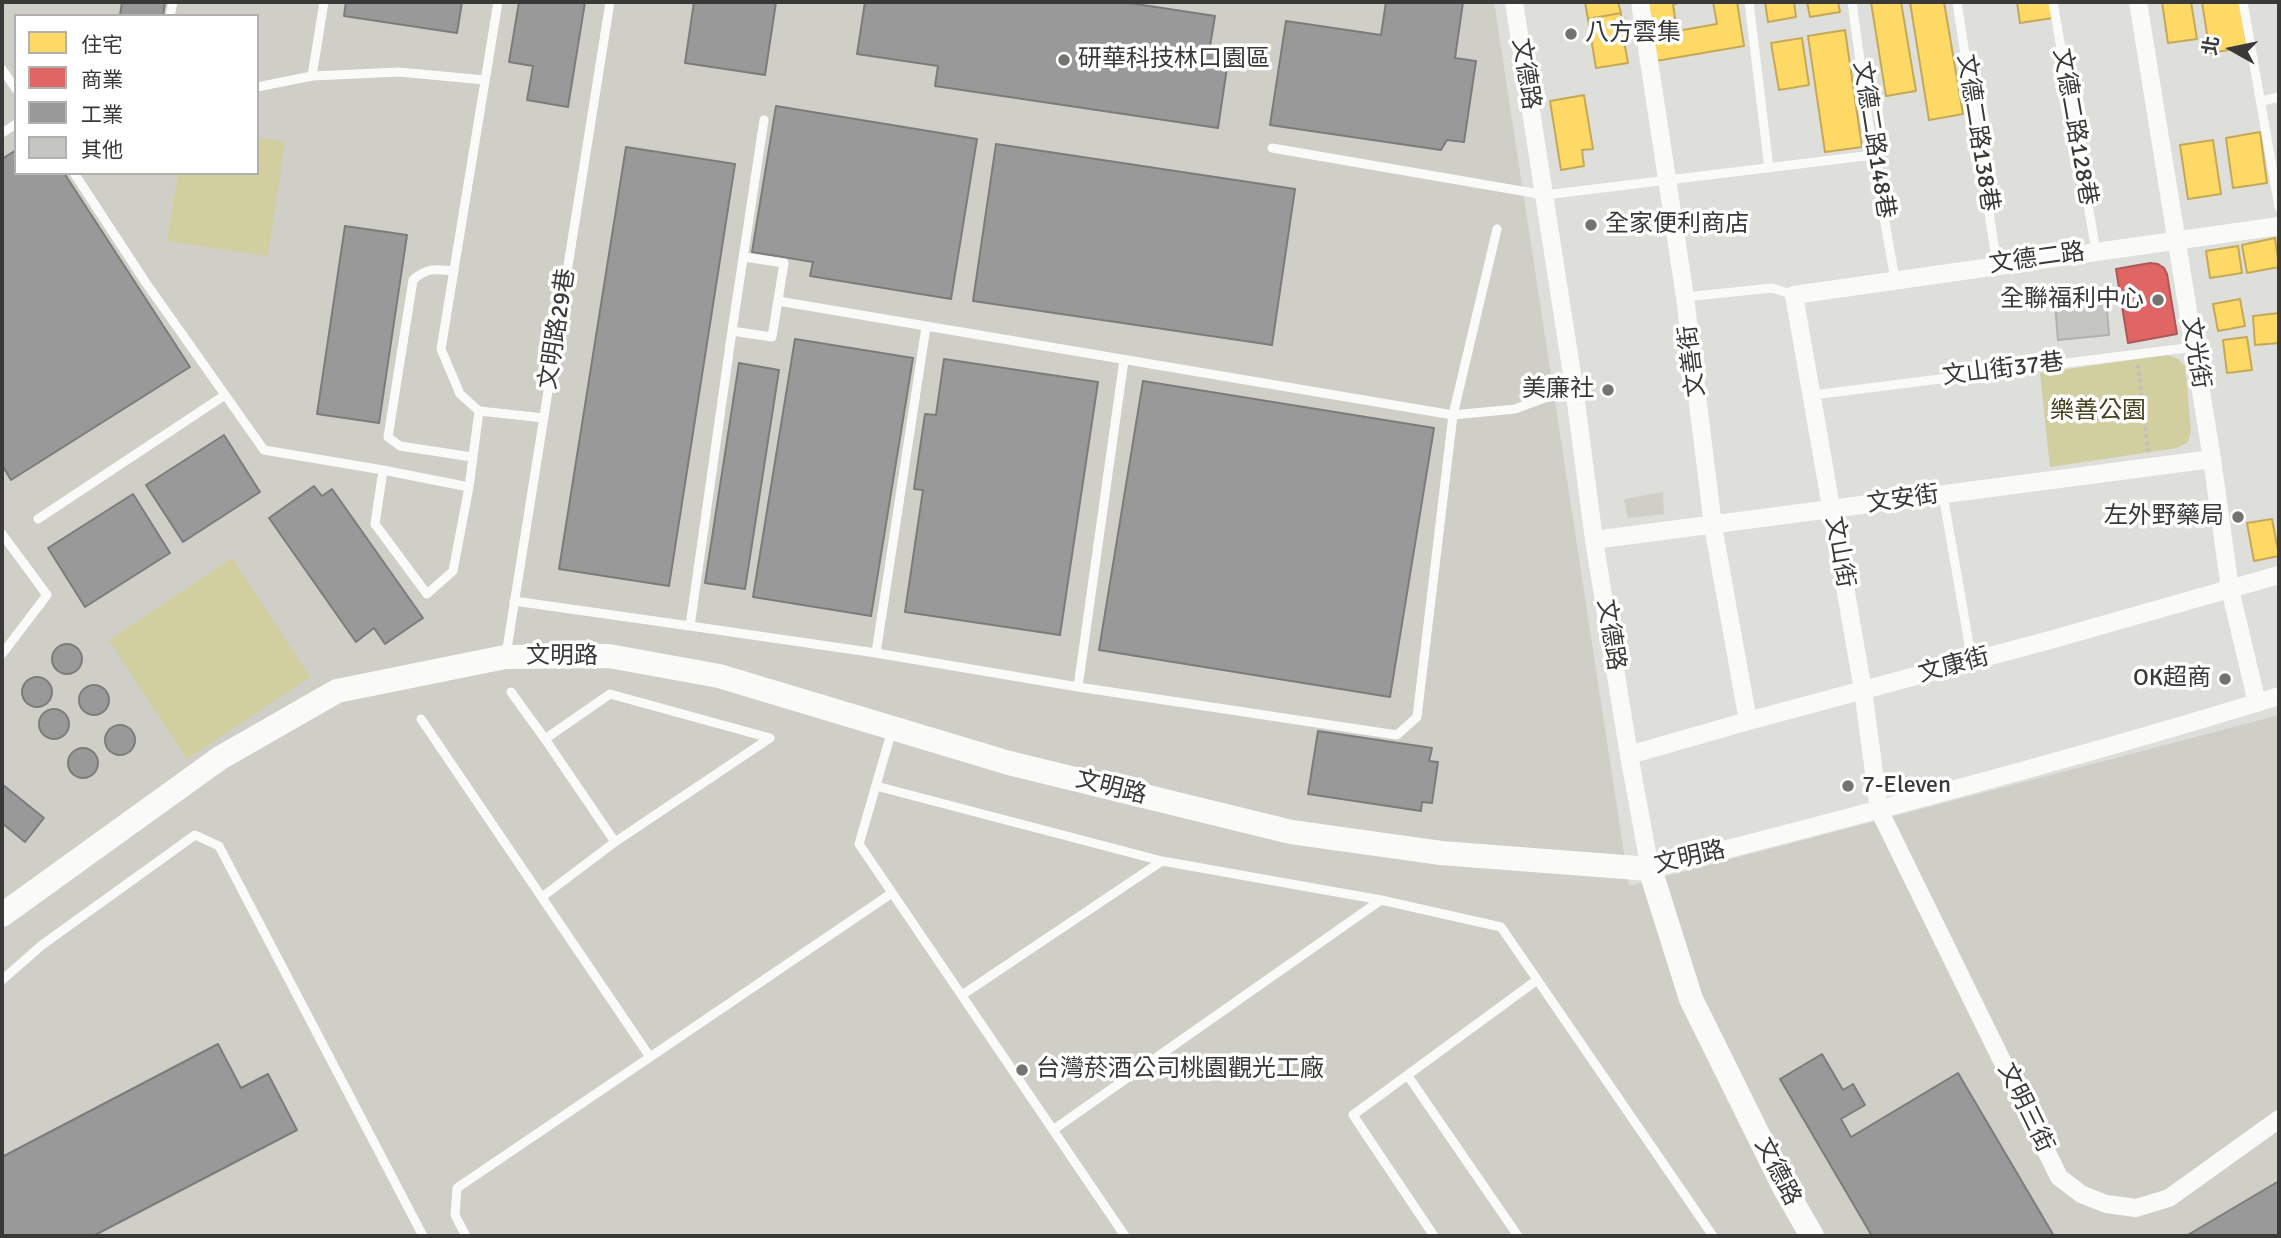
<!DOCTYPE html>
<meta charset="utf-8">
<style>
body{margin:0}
#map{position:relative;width:2281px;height:1238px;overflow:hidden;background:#dededa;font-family:Signika,"Noto Sans TC",sans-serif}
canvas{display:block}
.frame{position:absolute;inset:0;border:4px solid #393937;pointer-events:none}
.legend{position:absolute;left:14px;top:14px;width:245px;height:161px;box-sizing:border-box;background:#fff;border:2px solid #b0b0af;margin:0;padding:9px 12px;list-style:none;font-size:21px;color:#393937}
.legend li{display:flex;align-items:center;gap:14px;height:35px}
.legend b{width:35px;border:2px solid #b0b0af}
.north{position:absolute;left:2197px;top:14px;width:70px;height:70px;-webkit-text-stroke:5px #fff;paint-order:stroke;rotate:279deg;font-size:19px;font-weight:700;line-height:28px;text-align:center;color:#393937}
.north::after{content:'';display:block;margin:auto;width:24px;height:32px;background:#393937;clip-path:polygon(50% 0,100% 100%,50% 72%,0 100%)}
</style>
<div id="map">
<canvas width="2281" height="1238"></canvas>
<div class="frame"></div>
<ul class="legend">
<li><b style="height:19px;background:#ffd966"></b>住宅</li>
<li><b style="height:19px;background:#e06666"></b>商業</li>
<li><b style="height:19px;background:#999"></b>工業</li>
<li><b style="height:19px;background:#c5c5c3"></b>其他</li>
</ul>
<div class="north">北</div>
</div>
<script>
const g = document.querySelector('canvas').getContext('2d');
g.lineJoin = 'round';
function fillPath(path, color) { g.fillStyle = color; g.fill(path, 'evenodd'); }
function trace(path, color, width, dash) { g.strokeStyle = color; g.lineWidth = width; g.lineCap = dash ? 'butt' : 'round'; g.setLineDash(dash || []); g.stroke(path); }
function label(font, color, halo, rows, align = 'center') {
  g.font = font + ' Signika,"Noto Sans TC",sans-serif'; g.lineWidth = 7; g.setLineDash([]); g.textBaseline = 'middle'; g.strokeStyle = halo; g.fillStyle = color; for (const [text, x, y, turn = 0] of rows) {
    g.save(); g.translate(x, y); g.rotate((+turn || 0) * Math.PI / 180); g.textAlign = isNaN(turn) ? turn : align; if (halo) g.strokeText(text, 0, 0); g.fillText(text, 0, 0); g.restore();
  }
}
fillPath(new Path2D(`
 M 2,2 L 1494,2 L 1629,886 L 2279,715 L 2279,1236 L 2,1236 ZM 16,16 L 257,16 L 257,173 L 16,173 Z
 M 1663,492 L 1664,514 L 1628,518 L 1624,499 Z`), '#cfcec7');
fillPath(new Path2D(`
 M 257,137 L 285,142 L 268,256 L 167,241 L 178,173 L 257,173 Z
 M 2168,355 L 2178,359 L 2185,366 L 2191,431 L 2188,442 L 2177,448 L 2050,467 L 2040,373 Z
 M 232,558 L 310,677 L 187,759 L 109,640 Z`), '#d1cea0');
const homes = new Path2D(`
 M 1585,2 L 1618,2 L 1621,13 L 1588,19 Z
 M 1646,2 L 1676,2 L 1676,4 L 1673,4 L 1677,31 L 1717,24 L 1713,2 L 1737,2 L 1744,46 L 1656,61 Z
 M 1765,2 L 1794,2 L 1796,17 L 1768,22 Z
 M 1807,2 L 1838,2 L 1840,12 L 1810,17 Z
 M 1871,2 L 1901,2 L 1916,91 L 1886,96 Z
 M 1910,2 L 1944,2 L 1963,114 L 1929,120 Z
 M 2017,2 L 2051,2 L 2053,18 L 2020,23 Z
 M 2162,2 L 2191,2 L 2197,39 L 2168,43 Z
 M 2202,2 L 2240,2 L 2247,47 L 2210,53 Z
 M 1621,13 L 1621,18 L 1624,18 L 1628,40 L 1624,41 L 1628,63 L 1596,68 L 1588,19 Z
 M 1845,30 L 1862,147 L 1825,152 L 1808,36 Z
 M 1802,38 L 1809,85 L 1779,90 L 1771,43 Z
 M 1584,95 L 1593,149 L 1582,150 L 1584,166 L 1561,170 L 1550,101 Z
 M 2260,132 L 2267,183 L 2233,188 L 2226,138 Z
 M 2213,140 L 2221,194 L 2188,199 L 2180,145 Z
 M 2275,238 L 2279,267 L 2247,273 L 2242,245 Z
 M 2238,246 L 2242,273 L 2210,278 L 2206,251 Z
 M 2240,299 L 2245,326 L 2218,331 L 2213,304 Z
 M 2279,313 L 2279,343 L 2255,345 L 2253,316 Z
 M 2247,337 L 2252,370 L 2227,373 L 2223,340 Z
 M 2272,519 L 2279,556 L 2254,561 L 2247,523 Z`);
fillPath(homes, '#ffd966');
trace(homes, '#c4a958', 2);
const shops = new Path2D(`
 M 2150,263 L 2158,264 L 2164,268 L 2167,274 L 2177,334 L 2128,343 L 2116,269 Z`);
fillPath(shops, '#e06666');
trace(shops, '#ae5858', 2);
const industry = new Path2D(`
 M 122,2 L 165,2 L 163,16 L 120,16 Z
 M 346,2 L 462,2 L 457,33 L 344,16 Z
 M 519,2 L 585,2 L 568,107 L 527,100 L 533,66 L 509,62 Z
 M 694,2 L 776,2 L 765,75 L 685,63 Z
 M 865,2 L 1123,2 L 1215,16 L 1209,52 L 1229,54 L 1218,128 L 935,86 L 938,66 L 857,54 Z
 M 1386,2 L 1463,2 L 1455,58 L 1476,61 L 1464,142 L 1447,140 L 1441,150 L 1270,125 L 1286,21 L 1381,35 Z
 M 776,106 L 977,139 L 951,299 L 810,276 L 813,262 L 752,252 Z
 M 996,144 L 1295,189 L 1272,345 L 973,301 Z
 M 626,147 L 735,164 L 669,586 L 559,569 Z
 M 16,150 L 16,173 L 64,173 L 190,367 L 11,480 L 2,465 L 2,159 Z
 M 345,226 L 407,235 L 379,423 L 317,414 Z
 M 795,339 L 913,358 L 871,616 L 753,597 Z
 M 944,359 L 1098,382 L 1060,635 L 905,612 L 923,490 L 914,489 L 925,414 L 936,415 Z
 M 739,363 L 779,370 L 745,589 L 705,583 Z
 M 1143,381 L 1434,428 L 1390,697 L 1099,650 Z
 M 224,435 L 260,492 L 183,542 L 146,485 Z
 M 314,486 L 322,496 L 332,489 L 423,618 L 385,644 L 374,628 L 356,642 L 269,518 Z
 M 133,494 L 170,553 L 85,607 L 48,548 Z
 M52 659a15 15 0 1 1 30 0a15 15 0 1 1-30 0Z
 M22 692a15 15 0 1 1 30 0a15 15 0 1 1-30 0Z
 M79 700a15 15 0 1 1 30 0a15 15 0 1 1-30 0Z
 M39 724a15 15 0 1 1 30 0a15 15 0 1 1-30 0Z
 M105 740a15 15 0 1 1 30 0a15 15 0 1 1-30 0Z
 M 1318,731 L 1432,748 L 1429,761 L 1438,762 L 1432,803 L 1422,802 L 1421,811 L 1308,794 Z
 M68 763a15 15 0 1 1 30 0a15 15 0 1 1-30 0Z
 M 2,784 L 44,818 L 25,842 L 2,823 Z
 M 218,1044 L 241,1088 L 268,1074 L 297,1130 L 93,1236 L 2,1236 L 2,1157 Z
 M 1822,1054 L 1843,1090 L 1853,1084 L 1865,1105 L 1841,1119 L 1851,1137 L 1958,1073 L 2054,1236 L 1872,1236 L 1780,1079 Z
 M 2279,1181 L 2279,1236 L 2186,1236 Z`);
fillPath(industry, '#999');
trace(industry, '#7c7c7c', 2);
const building = new Path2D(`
 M 2106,299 L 2109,335 L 2058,340 L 2055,304 Z`);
fillPath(building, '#c5c5c3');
trace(building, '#b1b1af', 2);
trace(new Path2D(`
 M 2138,365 L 2148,451`), '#bebebd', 3.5, [3.5, 3.5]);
trace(new Path2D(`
 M 1749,2 L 1769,168
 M 1852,2 L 1873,155 L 1895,279
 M 1957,2 L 1997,265
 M 2053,2 L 2096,251
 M 2243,2 L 2279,207
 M 170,16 L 173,2
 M 2,69 L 16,89
 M 312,76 L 324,2
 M 257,87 L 312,76 L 399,72 L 485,80
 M 2262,101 L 2279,97
 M 2,133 L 16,124
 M 1272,148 L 1545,195 L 1873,155
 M 74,173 L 146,283 L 264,450 L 383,470 L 469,487 L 479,411 L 460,394 L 441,349 L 498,2
 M 744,257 L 784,263 L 772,337 L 732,331 L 764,120
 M 454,271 C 436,269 427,267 413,280 L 388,437 L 400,446 L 472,457
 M 1685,297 L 1772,288 L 1794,295
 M 778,301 L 1453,415 L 1515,409 L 1574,387
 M 1813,395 L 2194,347
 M 479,411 L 544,418
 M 383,470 L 375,524 L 427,594 L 453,571 L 469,487
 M 1943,495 L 1972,661
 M 38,519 L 225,395
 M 2,534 L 47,595 L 2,654
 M 514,601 L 690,626 L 732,331
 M 690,626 L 876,653 L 1078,687 L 1397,735 L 1417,717 L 1453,415 L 1497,229
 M 876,653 L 926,327
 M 506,655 L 610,2
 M 1078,687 L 1124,360
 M 511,692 L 545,739
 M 421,719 L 650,1057
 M 892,730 L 859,844 L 1125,1236
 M 876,786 L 1162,861 L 1381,900 L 1501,927 L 1713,1236
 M 542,897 L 615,842 L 770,738 L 610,694 L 545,739 L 615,842
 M 2,980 L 42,945 L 195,835 L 219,846 L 423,1236
 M 962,995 L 1162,861
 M 1408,1076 L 1518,1236
 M 1053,1130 L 1381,900
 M 466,1236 L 455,1215 L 457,1188 L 892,893
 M 1434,1236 L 1353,1115 L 1537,980`), '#fafaf9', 9);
trace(new Path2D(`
 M 1514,2 L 1574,387 L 1594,540 L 1629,755 L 1650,869 C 1861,815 2071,760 2279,696
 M 1640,2 L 1685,297 L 1713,526 L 1748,721
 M 2138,2 L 2212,459 L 2230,589 L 2257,703
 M 2279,226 L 1794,295 L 1863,690 L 1879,810 L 2059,1177 L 2081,1194 L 2106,1204 L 2136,1208 L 2169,1198 L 2279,1119
 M 1594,540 L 2212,459
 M 1629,755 L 1748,721 L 2050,640 L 2279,575`), '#fafaf9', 18);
trace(new Path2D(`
 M 2,915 L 220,758 L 337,691 L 505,657 L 609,656 L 719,676 L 1009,763 L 1291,832 L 1441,853 L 1650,869 L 1691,999 L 1784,1187 L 1812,1236`), '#fafaf9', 24);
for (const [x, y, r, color] of [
 [1571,34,7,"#737370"],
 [1064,60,7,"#737370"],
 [1591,225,7,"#737370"],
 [2158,300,7,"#737370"],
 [1608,390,7,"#737370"],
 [2238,517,7,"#737370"],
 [2225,679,7,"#737370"],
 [1848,786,7,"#737370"],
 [1022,1070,7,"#737370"]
]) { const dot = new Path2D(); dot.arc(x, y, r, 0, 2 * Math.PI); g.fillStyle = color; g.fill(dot); trace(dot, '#fff', 2.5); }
label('24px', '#393937', '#fff', [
 ["八方雲集",1585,34],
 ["研華科技林口園區",1078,60],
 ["全家便利商店",1605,225],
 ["全聯福利中心",2144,300,"right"],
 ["美廉社",1594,390,"right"],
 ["左外野藥局",2224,517,"right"],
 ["OK超商",2211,679,"right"],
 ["7-Eleven",1862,786],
 ["台灣菸酒公司桃園觀光工廠",1036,1070]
], 'left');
label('24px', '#393937', '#fff', [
 ["文德路",1525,74,81],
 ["文德二路128巷",2074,127,80],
 ["文德二路138巷",1977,133,81],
 ["文德二路148巷",1873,140,81],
 ["文德二路",2037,259,-8],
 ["文明路29巷",558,329,-81],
 ["文光街",2195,353,81],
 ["文善街",1693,361,-97],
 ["文山街37巷",2003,370,-7],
 ["文安街",1903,500,-8],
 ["文山街",1839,552,80],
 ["文德路",1610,635,81],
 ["文明路",562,657],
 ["文康街",1954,666,-15],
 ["文明路",1111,788,14],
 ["文明路",1690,858,-13],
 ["文明三街",2025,1108,64],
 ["文德路",1777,1172,63]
]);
label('24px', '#45421e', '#fff', [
 ["樂善公園",2098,412]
]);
</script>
